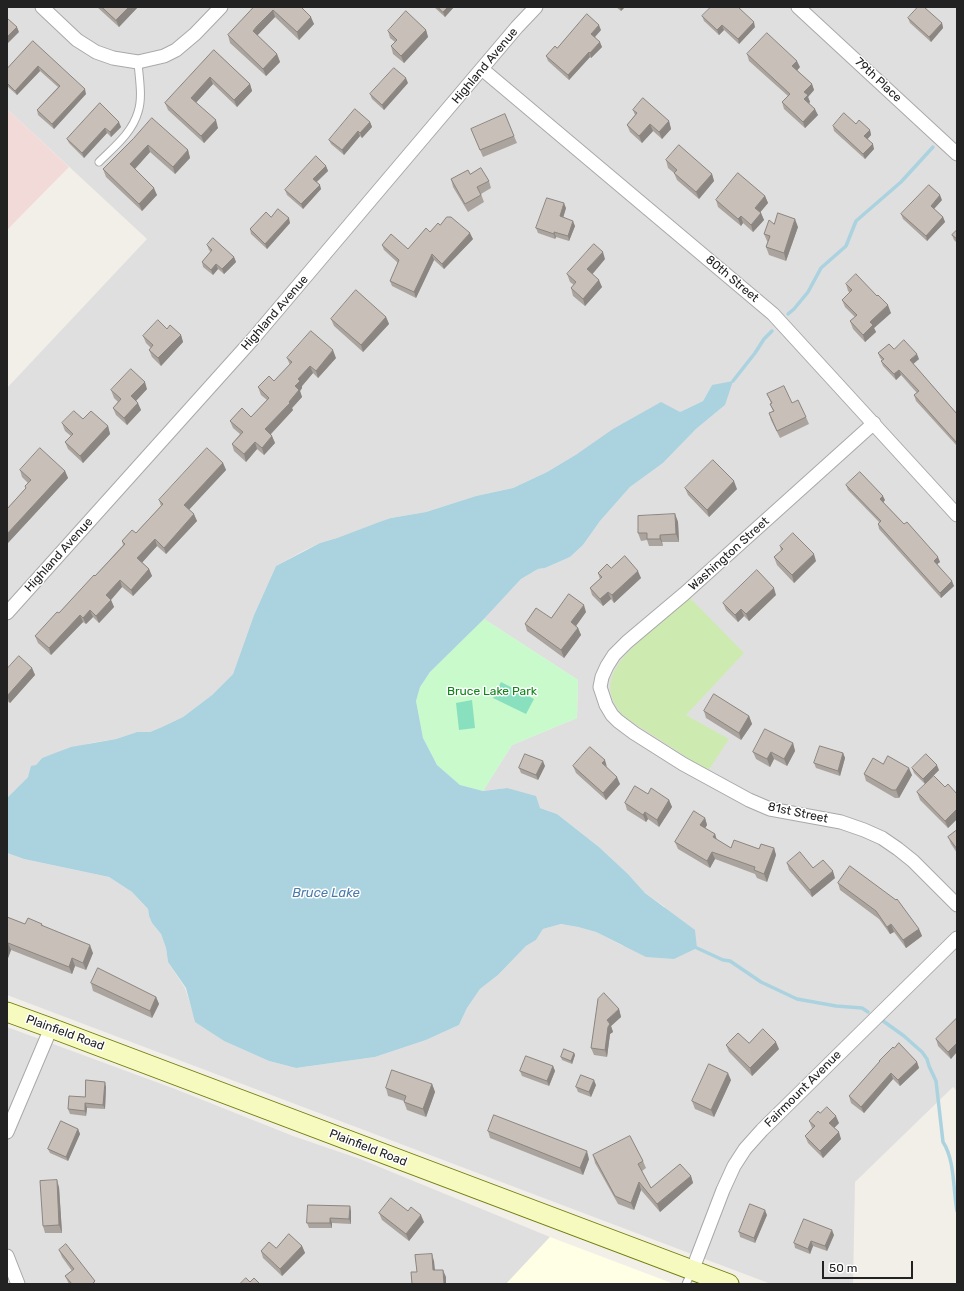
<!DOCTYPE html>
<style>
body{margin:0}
#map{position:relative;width:964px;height:1291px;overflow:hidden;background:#f2efe9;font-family:Rubik,sans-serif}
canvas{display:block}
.frame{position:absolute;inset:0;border:8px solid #222;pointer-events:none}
.scale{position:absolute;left:822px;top:1261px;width:91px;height:18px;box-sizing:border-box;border:2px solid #222;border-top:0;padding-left:5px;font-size:12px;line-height:14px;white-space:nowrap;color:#222;-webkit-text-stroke:3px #fff;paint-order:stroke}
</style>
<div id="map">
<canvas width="964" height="1291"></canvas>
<div class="frame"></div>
<div class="scale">50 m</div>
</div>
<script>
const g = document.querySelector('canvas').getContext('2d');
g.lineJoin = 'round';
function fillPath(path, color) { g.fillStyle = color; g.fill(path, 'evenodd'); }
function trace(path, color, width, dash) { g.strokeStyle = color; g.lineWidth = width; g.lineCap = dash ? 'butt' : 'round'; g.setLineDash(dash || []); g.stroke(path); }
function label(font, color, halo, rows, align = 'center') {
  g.font = font + ' Rubik,sans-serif'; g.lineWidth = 3; g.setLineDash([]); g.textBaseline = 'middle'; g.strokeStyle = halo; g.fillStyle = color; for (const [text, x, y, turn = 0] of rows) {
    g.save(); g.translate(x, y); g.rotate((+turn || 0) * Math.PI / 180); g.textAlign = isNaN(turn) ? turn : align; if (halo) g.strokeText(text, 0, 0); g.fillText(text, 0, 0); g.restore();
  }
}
fillPath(new Path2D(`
 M 7,7 L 957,7 L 957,1091 L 953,1087 L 855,1182 L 853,1284 L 771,1284 L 7,995 L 7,853 L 24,859 L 109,877 L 132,892 L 148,909 L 149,916 L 152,923 L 161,934 L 166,948 L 168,962 L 185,988 L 196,1022 L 224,1041 L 269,1061 L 296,1068 L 375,1057 L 426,1040 L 459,1025 L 467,1008 L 480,989 L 498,975 L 526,946 L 536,940 L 543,929 L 561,924 L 578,927 L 596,932 L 623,946 L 665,907 L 645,893 L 628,874 L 599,847 L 557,814 L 540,808 L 507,788 L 483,791 L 512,745 L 577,718 L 578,680 L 484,619 L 521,579 L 538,569 L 545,568 L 570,557 L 583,545 L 600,521 L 630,487 L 663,463 L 696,429 L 725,405 L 712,385 L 703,401 L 680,412 L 577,454 L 547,472 L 513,488 L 476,496 L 426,512 L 391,518 L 337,538 L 320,543 L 303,551 L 276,566 L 254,615 L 233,674 L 212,695 L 183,717 L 162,727 L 150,732 L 137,732 L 116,739 L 91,743 L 42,758 L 36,765 L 28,777 L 7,798 L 7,388 L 147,239 L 7,109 Z
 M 7,1027 L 175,1089 L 293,1136 L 360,1159 L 550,1237 L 506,1284 L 7,1284 Z`), '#e0dfdf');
fillPath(new Path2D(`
 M 7,109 L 69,167 L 7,230 Z`), '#f2dad9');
fillPath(new Path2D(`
 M 550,1237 L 661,1279 L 674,1284 L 506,1284 Z`), '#ffffe5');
fillPath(new Path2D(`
 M 689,597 L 744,653 L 686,715 L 729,739 L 708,771 L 626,718 C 590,683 624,654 652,630 C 664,619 677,608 689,597 Z`), '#cdebb0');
fillPath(new Path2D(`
 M 484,619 L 578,680 L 577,718 L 512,745 L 483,791 L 460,785 L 437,765 L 423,738 L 416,701 L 420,687 L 430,672 Z`), '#c8facc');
fillPath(new Path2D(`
 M 501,682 L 534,699 L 526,714 L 493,698 Z
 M 472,700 L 475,728 L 459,730 L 456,703 Z`), '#88e0be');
fillPath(new Path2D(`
 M 733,381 L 725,405 L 696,429 L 663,463 L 630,487 L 600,521 L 583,545 L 570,557 L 545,568 L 538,569 L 521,579 L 484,619 L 430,672 L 420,687 L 416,701 L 423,738 L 437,765 L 460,785 L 483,791 L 507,788 L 536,796 L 540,808 L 557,814 L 599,847 L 628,874 L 645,893 L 695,930 L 697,948 L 674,959 L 646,957 L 596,932 L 578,927 L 561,924 L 543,929 L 536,940 L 526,946 L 498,975 L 480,989 L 467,1008 L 459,1025 L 426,1040 L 375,1057 L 296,1068 L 269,1061 L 224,1041 L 195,1022 L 186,988 L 168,962 L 166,948 L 161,934 L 152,923 L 149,916 L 148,909 L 132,892 L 109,877 L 24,859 L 7,853 L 7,798 L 28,777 L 31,766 L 36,765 L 42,758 L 71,747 L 116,739 L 137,732 L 150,732 L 162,727 L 183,717 L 212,695 L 233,674 L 254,615 L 276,566 L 320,543 L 337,538 L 382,521 L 391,518 L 426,512 L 476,496 L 513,488 L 547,472 L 577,454 L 613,429 L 661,402 L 680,412 L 703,401 L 712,385 Z`), '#aad3df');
trace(new Path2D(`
 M 788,314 L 794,309 L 808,292 L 821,268 L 846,246 L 856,221 L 901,182 L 933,147
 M 733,381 L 755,353 L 764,339 L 772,331
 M 697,948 L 723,960 L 730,961 L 761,982 L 797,999 L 836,1006 L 862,1008 L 868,1012
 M 879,1018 L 904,1036 L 922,1052 L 927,1059 L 929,1066 L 936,1081 L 943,1142 C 955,1160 953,1190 957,1211`), '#aad3df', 3.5);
const lane = new Path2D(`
 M 99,162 C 114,147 132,133 138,112 C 143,97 139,78 138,62
 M 686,1284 L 692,1271`);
const street = new Path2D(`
 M 42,7 L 77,40 L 96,52 L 113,58 L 138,62 L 164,56 L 176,50 L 195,34 L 221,7
 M 798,7 L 957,154
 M 482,69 L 773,314 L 957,515
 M 874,423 L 684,594 L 627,642 L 614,655 L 607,666 L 602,677 L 600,687 L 606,705 L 612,715 L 618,721 L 634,733 L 683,764 L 749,800 L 770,809 L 841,822 L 864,830 L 882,838 L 898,849 L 913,861 L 957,905
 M 7,613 L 252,340 L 517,27 L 536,7
 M 7,1132 L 51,1028
 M 7,1256 L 18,1284
 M 692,1271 L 723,1190 L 734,1166 L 745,1149 L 762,1130 L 957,938`);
const secondary = new Path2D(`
 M 7,1012 L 51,1028 L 729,1284`);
trace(lane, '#a9a9a9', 9);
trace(street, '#a9a9a9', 15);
trace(secondary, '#707d05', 21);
trace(lane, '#fff', 7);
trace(street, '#fff', 13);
trace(secondary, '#f7fabf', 19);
fillPath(new Path2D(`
 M 97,7 L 138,7 L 119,27 Z
 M 254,7 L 301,7 L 314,24 L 299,40 L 275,17 L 257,35 L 277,54 L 280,62 L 266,76 L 230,43 L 228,35 Z
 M 434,7 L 454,7 L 445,17 Z
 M 616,7 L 625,7 L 621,11 Z
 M 702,16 L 755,27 L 739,44 L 724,30 L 719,35 L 704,21 Z
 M 908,18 L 942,23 L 943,28 L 931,42 L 910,23 Z
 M 426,30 L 428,37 L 404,63 L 393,54 L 391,46 L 395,42 L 390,38 L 388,31 Z
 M 601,30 L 595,37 L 602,47 L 591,58 L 590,57 L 569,80 L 548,61 L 546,56 L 557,48 Z
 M 33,41 L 86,94 L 54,129 L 38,115 L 37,110 L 58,87 L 40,71 L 17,95 L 7,86 L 7,69 Z
 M 214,50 L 250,84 L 252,91 L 237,107 L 213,84 L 202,96 L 196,102 L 218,128 L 204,143 L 168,110 L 165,103 Z
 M 747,54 L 800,67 L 797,70 L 812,84 L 814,90 L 808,97 L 810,102 L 809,103 L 818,115 L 805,128 L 784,109 L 782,102 L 788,96 L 749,61 Z
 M 408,83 L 384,110 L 372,99 L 370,94 Z
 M 100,103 L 121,127 L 111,137 L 107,133 L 84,158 L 69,143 L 67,139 Z
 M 633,110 L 669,121 L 671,129 L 662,139 L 653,131 L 642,143 L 630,132 L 627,125 L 635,115 Z
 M 370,122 L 372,127 L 362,138 L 360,136 L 344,155 L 331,144 L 329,140 Z
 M 856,124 L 870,130 L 871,135 L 867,139 L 874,149 L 865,159 L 834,131 L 833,126 Z
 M 471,129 L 514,136 L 517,143 L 483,157 Z
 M 133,139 L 188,150 L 190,158 L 175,174 L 150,152 L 135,169 L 157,195 L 142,211 L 106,177 L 103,169 Z
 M 666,160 L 712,174 L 714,181 L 699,199 L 677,180 L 674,173 L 668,168 Z
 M 326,166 L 328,171 L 317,182 L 321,189 L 303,209 L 287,195 L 285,190 Z
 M 470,174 L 489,181 L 491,188 L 481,194 L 484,202 L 468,212 L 453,187 L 451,179 Z
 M 765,196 L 768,203 L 760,212 L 761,213 L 764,220 L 753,232 L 743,223 L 741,226 L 718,207 L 716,200 Z
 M 942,200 L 934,209 L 943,217 L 945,222 L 927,241 L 903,219 L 901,214 Z
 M 566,208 L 563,218 L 575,226 L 569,241 L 556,237 L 555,239 L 538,233 L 536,228 Z
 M 271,217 L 290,223 L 267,249 L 251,234 L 250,229 Z
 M 774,224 L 798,227 L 786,261 L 769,255 L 766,247 L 768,242 L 767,241 L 764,234 Z
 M 440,225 L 473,239 L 444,269 L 434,260 L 416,298 L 392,286 L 390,281 L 398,263 L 384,250 L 382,245 L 408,249 Z
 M 957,230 L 957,243 L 954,240 L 952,235 Z
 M 207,245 L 234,257 L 236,262 L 224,274 L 218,269 L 213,275 L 203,267 L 202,262 L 211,252 L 209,250 Z
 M 605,259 L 592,274 L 602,287 L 585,306 L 573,296 L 571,288 L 574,285 L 570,282 L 567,274 Z
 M 846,284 L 891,313 L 874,328 L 876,332 L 865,342 L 853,329 L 850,321 L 855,317 L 845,307 L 842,300 L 850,293 L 848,291 Z
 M 386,317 L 389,324 L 363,352 L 334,326 L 331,319 Z
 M 167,329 L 181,335 L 183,342 L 161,366 L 152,357 L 149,350 L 151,348 L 146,343 L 143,336 Z
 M 894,349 L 919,359 L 913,364 L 957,414 L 957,446 L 916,401 L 914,395 L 917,393 L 901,375 L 896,380 L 883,366 L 881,361 L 882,360 L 880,358 L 878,353 Z
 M 287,358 L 336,358 L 318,378 L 313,373 L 302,386 L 302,388 L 300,391 L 302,397 L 292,408 L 293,410 L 271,434 L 275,443 L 264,455 L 257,449 L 246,462 L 234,451 L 232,444 L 240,434 L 233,428 L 230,421 L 251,417 L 267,400 L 261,395 L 258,387 L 274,381 L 290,365 Z
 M 147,389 L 136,401 L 141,410 L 127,425 L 116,415 L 113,408 L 118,402 L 114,398 L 111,390 Z
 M 767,394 L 792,403 L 806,417 L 809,424 L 780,438 L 771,420 L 769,413 L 773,411 L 770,404 L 771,403 Z
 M 83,419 L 108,426 L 110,434 L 83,463 L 68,449 L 65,442 L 71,436 L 65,431 L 62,423 Z
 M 223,463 L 226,470 L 189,509 L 197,521 L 166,554 L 157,546 L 142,562 L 149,569 L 152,576 L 133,596 L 122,587 L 111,600 L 114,607 L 99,623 L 93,617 L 86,624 L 83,622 L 51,655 L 38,643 L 35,636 L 59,613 L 95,576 L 123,545 L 122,541 L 136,533 L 161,506 L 159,500 Z
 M 20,470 L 65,471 L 68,478 L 7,544 L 7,509 L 26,488 L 25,486 L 28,483 L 22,477 Z
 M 846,485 L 885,500 L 883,502 L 940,562 L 937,564 L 954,586 L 941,598 L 879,529 L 878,524 L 879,522 L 848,490 Z
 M 685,488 L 737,489 L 709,517 L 688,495 Z
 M 675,514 L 678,522 L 679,542 L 662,542 L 663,546 L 649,546 L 647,540 L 641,541 L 638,533 Z
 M 780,546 L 816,561 L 794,583 L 777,565 L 774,557 L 781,551 Z
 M 611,568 L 641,578 L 614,603 L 611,599 L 603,606 L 592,595 L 590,588 L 600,579 L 598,573 Z
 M 776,595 L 749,621 L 744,616 L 738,622 L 726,610 L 723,603 Z
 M 586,612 L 576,626 L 578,628 L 581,635 L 564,658 L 527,631 L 525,624 Z
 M 32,668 L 35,675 L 10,703 L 7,701 L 7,669 Z
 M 704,711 L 749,716 L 752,724 L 741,740 L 706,718 Z
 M 793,743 L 795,751 L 787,766 L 774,759 L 770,767 L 756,759 L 753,752 Z
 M 843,753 L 845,758 L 840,776 L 816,768 L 814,763 Z
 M 883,764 L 912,775 L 899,798 L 895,798 L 866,781 L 864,774 Z
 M 545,766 L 538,780 L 521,773 L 519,768 Z
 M 573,766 L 607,767 L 620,784 L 606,800 L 576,773 Z
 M 912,768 L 939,770 L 925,784 L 914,773 Z
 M 945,787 L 957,794 L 957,819 L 948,828 L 920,800 L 917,792 Z
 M 648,794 L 669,800 L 672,807 L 659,827 L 648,819 L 646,822 L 627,810 L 625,803 Z
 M 705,818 L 707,825 L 705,828 L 715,834 L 717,840 L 731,848 L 759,849 L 774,848 L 776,855 L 767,882 L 757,878 L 755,874 L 715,859 L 710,868 L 678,849 L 675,842 Z
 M 957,830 L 957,853 L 951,844 L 948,837 Z
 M 787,863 L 813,868 L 835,878 L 812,897 L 789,870 Z
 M 838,883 L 919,929 L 922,936 L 906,948 L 894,932 L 890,934 L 879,919 L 840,890 Z
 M 7,917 L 25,924 L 42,924 L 43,926 L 93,953 L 86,970 L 75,966 L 72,974 L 11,950 L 8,958 L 7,958 Z
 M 91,983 L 156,997 L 159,1004 L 152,1018 L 93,991 Z
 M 619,1009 L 621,1017 L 611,1026 L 613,1032 L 610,1034 L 607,1057 L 594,1055 L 591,1048 Z
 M 957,1018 L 951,1059 L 938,1046 L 936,1039 Z
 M 749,1043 L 779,1049 L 752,1076 L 729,1052 L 726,1045 Z
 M 574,1053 L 575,1055 L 572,1064 L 562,1060 L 561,1057 Z
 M 879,1061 L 917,1062 L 919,1068 L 900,1086 L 893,1079 L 864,1113 L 851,1103 L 849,1096 L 880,1062 Z
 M 553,1066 L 555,1071 L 549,1086 L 522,1076 L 520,1071 Z
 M 731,1080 L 714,1117 L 695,1109 L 692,1101 Z
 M 432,1084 L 435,1092 L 426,1117 L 407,1110 L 404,1102 L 404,1101 L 388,1096 L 386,1088 Z
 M 596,1085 L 591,1097 L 578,1092 L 576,1087 Z
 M 106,1087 L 105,1109 L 87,1108 L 86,1116 L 70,1114 L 68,1109 L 85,1097 Z
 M 820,1113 L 839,1123 L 834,1128 L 841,1139 L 823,1158 L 808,1143 L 805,1136 L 812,1128 L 809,1121 Z
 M 78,1129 L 80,1134 L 68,1161 L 50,1153 L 48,1149 Z
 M 488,1131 L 589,1159 L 583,1175 L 490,1138 Z
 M 593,1155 L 643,1161 L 646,1168 L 642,1171 L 651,1188 L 691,1176 L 693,1183 L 660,1212 L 641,1190 L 634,1210 L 618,1204 L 595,1163 Z
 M 59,1187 L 62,1233 L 45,1233 L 43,1226 Z
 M 351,1211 L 351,1224 L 332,1223 L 332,1228 L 309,1228 L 307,1223 Z
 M 379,1213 L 424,1222 L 409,1241 L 382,1220 Z
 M 767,1215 L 755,1243 L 740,1237 L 739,1232 Z
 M 834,1235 L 827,1251 L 813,1246 L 810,1254 L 795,1248 L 794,1243 Z
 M 302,1246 L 305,1253 L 282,1276 L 263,1258 L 261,1251 L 276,1248 Z
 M 59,1250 L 96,1284 L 69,1284 L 65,1276 L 72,1271 L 62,1257 Z`), '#aba49e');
fillPath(new Path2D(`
 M 129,7 L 138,7 L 119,27 L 116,20 Z
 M 448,7 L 454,7 L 445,17 L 443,12 Z
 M 620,7 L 625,7 L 621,11 Z
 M 273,10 L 275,17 L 255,38 L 253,31 Z
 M 311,17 L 314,24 L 299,40 L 297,32 Z
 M 754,22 L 755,27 L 739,44 L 738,39 Z
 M 942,23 L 943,28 L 931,42 L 929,37 Z
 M 599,25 L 601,30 L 593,39 L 591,34 Z
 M 722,25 L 724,30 L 719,35 L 717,30 Z
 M 17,27 L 19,32 L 7,44 L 7,37 Z
 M 426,30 L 428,37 L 404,63 L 401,56 Z
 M 600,42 L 602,47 L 591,58 L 590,53 Z
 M 589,52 L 590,57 L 569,80 L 568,75 Z
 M 277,54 L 280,62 L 266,76 L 263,69 Z
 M 797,61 L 800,67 L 795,73 L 792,66 Z
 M 38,66 L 40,71 L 17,95 L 15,91 Z
 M 210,77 L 213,84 L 194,105 L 191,98 Z
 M 406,78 L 408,83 L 384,110 L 382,105 Z
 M 250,84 L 252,91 L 237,107 L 234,100 Z
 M 812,84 L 814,90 L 808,97 L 810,102 L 807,105 L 804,99 L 804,92 Z
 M 85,89 L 86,94 L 54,129 L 52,124 Z
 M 815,109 L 818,115 L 805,128 L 803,122 Z
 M 216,120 L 218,128 L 204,143 L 201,136 Z
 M 669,121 L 671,129 L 662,139 L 659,132 Z
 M 119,122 L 121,127 L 111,137 L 110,132 Z
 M 370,122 L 372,127 L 362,138 L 360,133 Z
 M 650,124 L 653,131 L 642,143 L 639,136 Z
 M 105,128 L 107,133 L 84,158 L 82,153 Z
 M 870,130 L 871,135 L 866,141 L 864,136 Z
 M 358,131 L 360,136 L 344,155 L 342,150 Z
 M 873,144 L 874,149 L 865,159 L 863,154 Z
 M 148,145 L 150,152 L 132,172 L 130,164 Z
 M 188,150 L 190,158 L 175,174 L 173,167 Z
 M 326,166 L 328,171 L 315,183 L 313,179 Z
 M 712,174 L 714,181 L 699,199 L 696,192 Z
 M 320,185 L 321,189 L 303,209 L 301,204 Z
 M 154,188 L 157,195 L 142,211 L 139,204 Z
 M 940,195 L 942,200 L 932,211 L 931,206 Z
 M 765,196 L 768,203 L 758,215 L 755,208 Z
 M 564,203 L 566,208 L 562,221 L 560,216 Z
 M 761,213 L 764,220 L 753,232 L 751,225 Z
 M 741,216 L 743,223 L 741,226 L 738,219 Z
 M 943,217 L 945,222 L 927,241 L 926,236 Z
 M 289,218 L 290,223 L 267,249 L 265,244 Z
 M 795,219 L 798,227 L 786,261 L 784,253 Z
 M 573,221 L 575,226 L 569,241 L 568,236 Z
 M 554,232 L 556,237 L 555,239 L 554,234 Z
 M 470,233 L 473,239 L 444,269 L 442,264 Z
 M 603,252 L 605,259 L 590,277 L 587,269 Z
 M 432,254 L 434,260 L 416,298 L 414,292 Z
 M 234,257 L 236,262 L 224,274 L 222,269 Z
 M 216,264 L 218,269 L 213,275 L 211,270 Z
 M 599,280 L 602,287 L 585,306 L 583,299 Z
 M 888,305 L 891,313 L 874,328 L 876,332 L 865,342 L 863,335 L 870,322 Z
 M 386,317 L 389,324 L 363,352 L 361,345 Z
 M 181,335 L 183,342 L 161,366 L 158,358 Z
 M 333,350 L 336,358 L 318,378 L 316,371 Z
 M 917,354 L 919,359 L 912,365 L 910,360 Z
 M 310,366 L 313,373 L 302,386 L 302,388 L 300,391 L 302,397 L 292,408 L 293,410 L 268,437 L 265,429 L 289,402 L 295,386 L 298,379 Z
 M 899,370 L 901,375 L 896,380 L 894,374 Z
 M 145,382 L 147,389 L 134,403 L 131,396 Z
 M 138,403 L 141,410 L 127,425 L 124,418 Z
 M 108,426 L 110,434 L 83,463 L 80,456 Z
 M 272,436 L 275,443 L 264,455 L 262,448 Z
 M 255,442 L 257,449 L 246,462 L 244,454 Z
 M 223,463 L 226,470 L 187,512 L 184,505 Z
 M 65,471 L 68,478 L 7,544 L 7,534 Z
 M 734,481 L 737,489 L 709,517 L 707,510 Z
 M 883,496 L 885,500 L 882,504 L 880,499 Z
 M 194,514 L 197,521 L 166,554 L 164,548 Z
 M 675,514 L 678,522 L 679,542 L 676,534 Z
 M 660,535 L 662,542 L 663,546 L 660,539 Z
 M 155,539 L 157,546 L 140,565 L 137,558 Z
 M 814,554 L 816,561 L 794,583 L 792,575 Z
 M 938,557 L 940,562 L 936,565 L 934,561 Z
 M 149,569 L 152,576 L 133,596 L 131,590 Z
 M 638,571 L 641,578 L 614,603 L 612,595 Z
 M 120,580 L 122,587 L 109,602 L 106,595 Z
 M 952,581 L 954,586 L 941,598 L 940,593 Z
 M 774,588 L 776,595 L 749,621 L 746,614 Z
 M 608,592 L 611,599 L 603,606 L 600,599 Z
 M 111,600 L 114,607 L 99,623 L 96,616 Z
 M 584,605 L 586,612 L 573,630 L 571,622 Z
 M 741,609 L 744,616 L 738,622 L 735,615 Z
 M 90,610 L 93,617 L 86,624 L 83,618 Z
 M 80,615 L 83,622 L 51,655 L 49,648 Z
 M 578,628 L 581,635 L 564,658 L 561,650 Z
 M 32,668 L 35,675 L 10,703 L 7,696 Z
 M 749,716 L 752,724 L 741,740 L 739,733 Z
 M 793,743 L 795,751 L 787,766 L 784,759 Z
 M 771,752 L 774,759 L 770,767 L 767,759 Z
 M 843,753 L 845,758 L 840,776 L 838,771 Z
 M 605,760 L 607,767 L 602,763 Z
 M 543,761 L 545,766 L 538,780 L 536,775 Z
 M 937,765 L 939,770 L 925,784 L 923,779 Z
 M 909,768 L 912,775 L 899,798 L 896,790 Z
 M 617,777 L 620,784 L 606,800 L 603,793 Z
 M 669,800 L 672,807 L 659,827 L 657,820 Z
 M 957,809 L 957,819 L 948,828 L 945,821 Z
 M 645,812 L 648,819 L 646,822 L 643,815 Z
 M 705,818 L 707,825 L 703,832 L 700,825 Z
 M 715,834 L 717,841 L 713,837 Z
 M 774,848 L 776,855 L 767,882 L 764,874 Z
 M 712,852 L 715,859 L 710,868 L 707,861 Z
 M 833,871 L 835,878 L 812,897 L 810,890 Z
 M 891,924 L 894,932 L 890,934 L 887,927 Z
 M 919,929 L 922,936 L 906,948 L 903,940 Z
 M 8,943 L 11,950 L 8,958 L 7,946 Z
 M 90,945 L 93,953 L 86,970 L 83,963 Z
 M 72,958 L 75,966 L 72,974 L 69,967 Z
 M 156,997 L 159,1004 L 152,1018 L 150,1011 Z
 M 619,1009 L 621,1017 L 611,1026 L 613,1032 L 610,1034 L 607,1057 L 605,1050 L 607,1020 Z
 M 776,1042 L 779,1049 L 752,1076 L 750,1068 Z
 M 957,1043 L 957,1052 L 951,1059 L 948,1052 Z
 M 574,1053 L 575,1055 L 572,1064 L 571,1061 Z
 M 917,1062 L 919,1068 L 900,1086 L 898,1080 Z
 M 553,1066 L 555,1071 L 549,1086 L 547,1081 Z
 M 728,1073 L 731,1080 L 714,1117 L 711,1110 Z
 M 891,1073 L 893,1079 L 864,1113 L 861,1107 Z
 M 594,1080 L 596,1085 L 591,1097 L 589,1092 Z
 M 105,1082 L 106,1087 L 105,1109 L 103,1105 Z
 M 432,1084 L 435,1092 L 426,1117 L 423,1109 Z
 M 85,1103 L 87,1108 L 86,1116 L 85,1111 Z
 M 836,1116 L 839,1123 L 832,1130 L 829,1123 Z
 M 78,1129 L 80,1134 L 68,1161 L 66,1157 Z
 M 839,1132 L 841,1139 L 823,1158 L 820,1151 Z
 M 587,1151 L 589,1159 L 583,1175 L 580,1168 Z
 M 691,1176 L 693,1183 L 660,1212 L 657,1204 Z
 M 57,1180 L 59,1187 L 62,1233 L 59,1225 Z
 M 639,1182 L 641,1190 L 634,1210 L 631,1203 Z
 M 350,1206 L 351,1211 L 351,1224 L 349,1219 Z
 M 765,1210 L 767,1215 L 755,1243 L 754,1238 Z
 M 421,1215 L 424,1222 L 409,1241 L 406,1234 Z
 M 330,1218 L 332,1223 L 332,1228 L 330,1223 Z
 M 832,1230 L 834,1235 L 827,1251 L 825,1246 Z
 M 811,1241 L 813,1246 L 810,1254 L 808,1249 Z
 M 302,1246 L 305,1253 L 282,1276 L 280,1269 Z
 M 432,1254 L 434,1261 L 436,1278 L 433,1270 Z
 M 443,1270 L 446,1277 L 446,1284 L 444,1284 Z`), '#8b8681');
const building = new Path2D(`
 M 102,7 L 129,7 L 116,20 Z
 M 254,7 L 301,7 L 311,17 L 297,32 L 273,10 L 257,26 L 253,31 L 277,54 L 263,69 L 228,35 Z
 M 438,7 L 448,7 L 443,12 Z
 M 711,7 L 738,7 L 754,22 L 738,39 L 722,25 L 717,30 L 702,16 Z
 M 918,7 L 924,7 L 942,23 L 929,37 L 908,18 Z
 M 406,11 L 426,30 L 401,56 L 391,46 L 397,40 L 388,31 Z
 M 587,14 L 599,25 L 591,34 L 600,42 L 590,53 L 589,52 L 568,75 L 546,56 L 555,46 L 557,48 Z
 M 7,18 L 17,27 L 7,37 Z
 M 767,33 L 797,61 L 792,66 L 812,84 L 804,92 L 808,95 L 804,99 L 815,109 L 803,122 L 782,102 L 790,94 L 747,54 Z
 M 33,41 L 85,89 L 52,124 L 37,110 L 60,86 L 38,66 L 15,91 L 7,83 L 7,69 Z
 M 214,50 L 250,84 L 234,100 L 210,77 L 200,88 L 191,98 L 216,120 L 201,136 L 165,103 Z
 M 394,68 L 406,78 L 382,105 L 370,94 Z
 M 643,98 L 669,121 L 659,132 L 650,124 L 639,136 L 627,125 L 637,113 L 633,110 Z
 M 100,103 L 119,122 L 110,132 L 105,128 L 82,153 L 67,139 Z
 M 355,109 L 370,122 L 360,133 L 358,131 L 342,150 L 329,140 Z
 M 844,113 L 856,124 L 859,120 L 870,130 L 864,136 L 873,144 L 863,154 L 833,126 Z
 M 505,114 L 514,136 L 480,150 L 471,129 Z
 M 152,118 L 188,150 L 173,167 L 148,145 L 130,164 L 154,188 L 139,204 L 103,169 L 133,139 Z
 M 679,145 L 712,174 L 696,192 L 674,173 L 677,170 L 666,160 Z
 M 316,156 L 326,166 L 313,179 L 320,185 L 301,204 L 285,190 Z
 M 481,168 L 489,181 L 477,187 L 481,195 L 465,204 L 451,179 L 468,170 L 470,174 Z
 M 738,173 L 765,196 L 755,208 L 761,213 L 751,225 L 741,216 L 738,219 L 716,200 Z
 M 929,185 L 940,195 L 931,206 L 943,217 L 926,236 L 901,214 Z
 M 547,198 L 564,203 L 560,216 L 573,221 L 568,236 L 554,232 L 554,234 L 536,228 Z
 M 278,209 L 289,218 L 265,244 L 250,229 L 266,212 L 271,217 Z
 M 778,213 L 795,219 L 784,253 L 766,247 L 770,236 L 764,234 L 769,220 L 774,224 Z
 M 447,217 L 451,217 L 470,233 L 442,264 L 432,254 L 414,292 L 390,281 L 399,260 L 382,245 L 391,234 L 408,249 L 426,228 L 430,232 L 438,223 L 440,225 Z
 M 957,230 L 957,239 L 952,235 Z
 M 213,238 L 234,257 L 222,269 L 216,264 L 211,270 L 202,262 L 212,250 L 207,245 Z
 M 594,244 L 603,252 L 587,269 L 599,280 L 583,299 L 571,288 L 576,282 L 567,274 Z
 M 856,274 L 877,296 L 878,295 L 888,305 L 870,322 L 873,325 L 863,335 L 850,321 L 857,315 L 842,300 L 852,290 L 846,284 Z
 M 356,290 L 386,317 L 361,345 L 331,319 Z
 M 158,320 L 167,329 L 170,325 L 181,335 L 158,358 L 149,350 L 153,345 L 143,336 Z
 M 311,331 L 333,350 L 316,371 L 310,366 L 298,379 L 300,381 L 295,386 L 299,390 L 289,402 L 290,403 L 265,429 L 272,436 L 262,448 L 255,442 L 244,454 L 232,444 L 243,432 L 230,421 L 242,408 L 251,417 L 269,398 L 258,387 L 269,376 L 274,381 L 292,362 L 287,358 Z
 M 904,340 L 917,354 L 910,360 L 957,414 L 957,443 L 914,395 L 919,391 L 899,370 L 894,374 L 881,361 L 884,359 L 878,353 L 889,344 L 894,349 Z
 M 131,369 L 145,382 L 131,396 L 138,403 L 124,418 L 113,408 L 121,399 L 111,390 Z
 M 784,386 L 792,403 L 798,400 L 806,417 L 777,431 L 769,413 L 774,411 L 770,404 L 772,403 L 767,394 Z
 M 74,411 L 83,419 L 91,411 L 108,426 L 80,456 L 65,442 L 73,434 L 62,423 Z
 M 40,448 L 65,471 L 7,534 L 7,509 L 26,488 L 25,486 L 31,480 L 20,470 Z
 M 207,448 L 223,463 L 184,505 L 194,514 L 164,548 L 155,539 L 137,558 L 149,569 L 131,590 L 120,580 L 106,595 L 111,600 L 96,616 L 90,610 L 83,618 L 80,615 L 49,648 L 35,636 L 57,612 L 59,613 L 94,575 L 95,576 L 125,544 L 122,541 L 132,530 L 136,533 L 163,504 L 159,500 Z
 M 713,460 L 734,481 L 707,510 L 685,488 Z
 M 860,472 L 883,496 L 880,499 L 904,524 L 907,522 L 938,557 L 934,561 L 952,581 L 940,593 L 878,524 L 881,521 L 846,485 Z
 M 675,514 L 676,534 L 660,535 L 660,539 L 647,539 L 647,533 L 638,533 L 638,516 Z
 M 793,533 L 814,554 L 792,575 L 774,557 L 783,549 L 780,546 Z
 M 625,556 L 638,571 L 612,595 L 608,592 L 600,599 L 590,588 L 602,577 L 598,573 L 607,564 L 611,568 Z
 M 757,570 L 774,588 L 746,614 L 741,609 L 735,615 L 723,603 Z
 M 569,594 L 584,605 L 571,622 L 578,628 L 561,650 L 525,624 L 536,608 L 551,618 Z
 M 19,656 L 32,668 L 7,696 L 7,669 Z
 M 714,694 L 749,716 L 739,733 L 704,711 Z
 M 765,729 L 793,743 L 784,759 L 771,752 L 767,759 L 753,752 Z
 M 820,746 L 843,753 L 838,771 L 814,763 Z
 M 590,747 L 605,760 L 602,763 L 617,777 L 603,793 L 573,766 Z
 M 525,754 L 543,761 L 536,775 L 519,768 Z
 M 926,754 L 937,765 L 923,779 L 912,768 Z
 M 888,756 L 909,768 L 896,790 L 892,790 L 864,774 L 873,758 L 883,764 Z
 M 934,776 L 945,787 L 948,784 L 957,794 L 957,809 L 945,821 L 917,792 Z
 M 635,786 L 648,794 L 651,788 L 669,800 L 657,820 L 645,812 L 643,815 L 625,803 Z
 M 694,811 L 705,818 L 700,825 L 715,834 L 713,837 L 731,848 L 734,840 L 759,849 L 761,844 L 774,848 L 764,874 L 754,870 L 755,867 L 712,852 L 707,861 L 675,842 Z
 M 957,830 L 957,849 L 948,837 Z
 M 800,852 L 813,868 L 823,860 L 833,871 L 810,890 L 787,863 Z
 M 850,866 L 896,900 L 897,899 L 919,929 L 903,940 L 891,924 L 887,927 L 876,911 L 838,883 Z
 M 7,917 L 25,924 L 28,918 L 42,924 L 41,925 L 90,945 L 83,963 L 72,958 L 69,967 L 8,943 L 7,946 Z
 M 98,968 L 156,997 L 150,1011 L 91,983 Z
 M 604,993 L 619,1009 L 607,1020 L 610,1024 L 608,1027 L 605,1050 L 591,1048 L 598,999 Z
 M 957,1018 L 957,1043 L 948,1052 L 936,1039 Z
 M 763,1029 L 776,1042 L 750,1068 L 726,1045 L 738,1033 L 749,1043 Z
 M 899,1043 L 917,1062 L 898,1080 L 891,1073 L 861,1107 L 849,1096 L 880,1061 L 879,1061 L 893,1047 L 894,1048 Z
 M 564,1049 L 574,1053 L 571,1061 L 561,1057 Z
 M 526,1056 L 553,1066 L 547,1081 L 520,1071 Z
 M 709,1064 L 728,1073 L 711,1110 L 692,1101 Z
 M 392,1070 L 432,1084 L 423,1109 L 404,1102 L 406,1096 L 386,1088 Z
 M 581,1075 L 594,1080 L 589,1092 L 576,1087 Z
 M 86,1080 L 105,1082 L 103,1105 L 85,1103 L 85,1111 L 68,1109 L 69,1096 L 85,1097 Z
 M 827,1107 L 836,1116 L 829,1123 L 839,1132 L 820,1151 L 805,1136 L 815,1126 L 809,1121 L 818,1111 L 820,1113 Z
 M 494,1115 L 587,1151 L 580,1168 L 488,1131 Z
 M 61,1121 L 78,1129 L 66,1157 L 48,1149 Z
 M 630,1136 L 643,1161 L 638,1164 L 651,1188 L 680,1164 L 691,1176 L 657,1204 L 639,1182 L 631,1203 L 615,1196 L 593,1155 Z
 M 57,1180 L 59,1225 L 43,1226 L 40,1181 Z
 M 391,1198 L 408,1211 L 411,1207 L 421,1215 L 406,1234 L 379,1213 Z
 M 750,1204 L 765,1210 L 754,1238 L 739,1232 Z
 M 308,1205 L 350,1206 L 349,1219 L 330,1218 L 330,1223 L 307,1223 Z
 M 804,1219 L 832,1230 L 825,1246 L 811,1241 L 808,1249 L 794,1243 Z
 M 289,1234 L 302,1246 L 280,1269 L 261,1251 L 269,1242 L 276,1248 Z
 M 66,1244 L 95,1281 L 92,1284 L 72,1284 L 65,1276 L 74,1269 L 59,1250 Z
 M 432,1254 L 433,1270 L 443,1270 L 444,1284 L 412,1284 L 411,1272 L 417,1272 L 415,1255 Z
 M 246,1278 L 250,1282 L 254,1278 L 260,1284 L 240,1284 Z`);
fillPath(building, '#c7bfb8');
trace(building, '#8b8681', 1);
label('12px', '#222', '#fff', [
 ["Highland Avenue",485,66,-50],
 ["79th Place",878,80,43],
 ["80th Street",732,279,40],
 ["Highland Avenue",275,313,-49],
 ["Washington Street",729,554,-42],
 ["Highland Avenue",59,555,-48],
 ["81st Street",798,813,12],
 ["Plainfield Road",65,1033,20],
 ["Fairmount Avenue",803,1089,-45],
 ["Plainfield Road",368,1148,21]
]);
label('12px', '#0c8416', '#fff', [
 ["Bruce Lake Park",492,692]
]);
label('italic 13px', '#4a7aab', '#fff', [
 ["Bruce Lake",326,893]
]);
</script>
